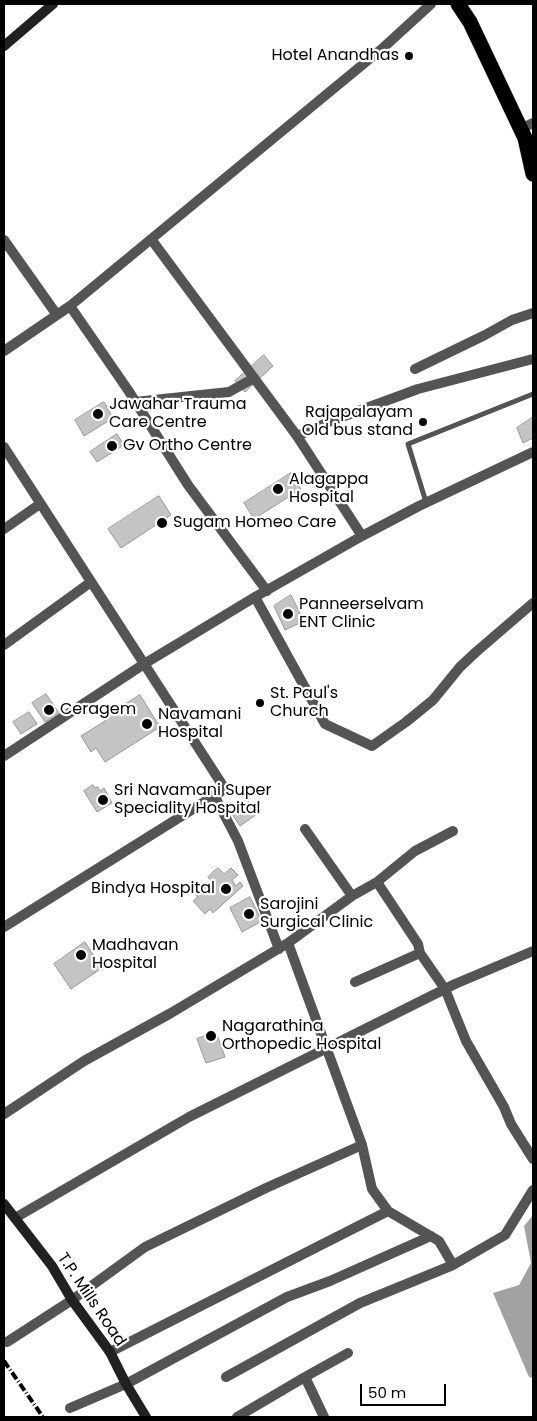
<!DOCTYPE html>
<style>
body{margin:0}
#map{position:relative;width:537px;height:1421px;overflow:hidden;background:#fff;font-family:Poppins,sans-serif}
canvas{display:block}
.frame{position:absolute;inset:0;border:5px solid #000;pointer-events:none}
.scale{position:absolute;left:360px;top:1384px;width:86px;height:22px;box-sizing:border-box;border:2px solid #000;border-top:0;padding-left:6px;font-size:15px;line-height:18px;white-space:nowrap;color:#000;-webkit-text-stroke:4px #fff;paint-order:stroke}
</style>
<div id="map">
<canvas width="537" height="1421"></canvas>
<div class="frame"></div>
<div class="scale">50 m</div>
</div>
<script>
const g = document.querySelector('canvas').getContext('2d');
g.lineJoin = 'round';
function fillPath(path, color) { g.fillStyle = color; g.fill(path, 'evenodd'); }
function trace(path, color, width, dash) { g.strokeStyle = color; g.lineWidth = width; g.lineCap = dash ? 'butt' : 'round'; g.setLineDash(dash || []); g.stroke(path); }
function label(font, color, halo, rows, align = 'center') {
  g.font = font + ' Poppins,sans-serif'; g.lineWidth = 4.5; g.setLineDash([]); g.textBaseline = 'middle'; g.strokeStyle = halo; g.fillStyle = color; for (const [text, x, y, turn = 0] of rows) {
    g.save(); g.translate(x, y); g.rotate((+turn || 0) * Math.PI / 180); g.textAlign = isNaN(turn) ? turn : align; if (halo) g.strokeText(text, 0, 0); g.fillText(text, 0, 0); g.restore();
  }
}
fillPath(new Path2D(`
 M 533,1215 L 533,1378 L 529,1377 L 493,1293 L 519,1285 L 531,1263 L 524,1226 Z`), '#a2a2a2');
const building = new Path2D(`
 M 264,355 L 273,366 L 245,392 L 235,381 Z
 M 104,402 L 113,418 L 84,436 L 75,420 Z
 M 533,417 L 533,438 L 523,443 L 517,428 Z
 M 117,434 L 124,445 L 97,462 L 90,452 Z
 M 291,473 L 301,489 L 254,519 L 244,503 Z
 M 159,496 L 171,515 L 121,548 L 108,529 Z
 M 291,595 L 304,621 L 285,630 L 274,606 Z
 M 46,694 L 59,713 L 45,722 L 32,703 Z
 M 140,695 L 160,727 L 105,762 L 96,748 L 91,752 L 81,736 L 105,721 L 102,716 L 110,711 L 113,715 L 120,710 L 123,716 L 129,712 L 124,705 Z
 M 29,712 L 37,724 L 21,734 L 13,722 Z
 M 93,785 L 95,788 L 98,787 L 100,791 L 104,788 L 112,803 L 97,812 L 84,791 Z
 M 249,802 L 257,814 L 240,826 L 232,814 Z
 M 218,868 L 224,874 L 231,868 L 238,875 L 232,880 L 236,886 L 240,882 L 243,886 L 213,913 L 210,909 L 205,914 L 193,901 L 198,897 L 194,892 L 203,884 L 207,889 L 213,883 L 208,877 Z
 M 250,897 L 262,921 L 242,932 L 230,908 Z
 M 85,942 L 102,968 L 71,989 L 54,964 Z
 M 216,1032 L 225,1057 L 206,1063 L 197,1039 Z`);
fillPath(building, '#c4c4c4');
trace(building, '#989898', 1);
const highway = new Path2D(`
 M 458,4 L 470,22 L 525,138 L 533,174`);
trace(highway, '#dbdbdb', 16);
trace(new Path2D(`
 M 426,502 L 408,444 L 533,394`), '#545454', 5);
trace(new Path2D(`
 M 520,129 L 533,123
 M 151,239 L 297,436 L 362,536
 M 4,240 L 57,315
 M 70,306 L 128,390 L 188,485 L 267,591
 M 4,351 L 70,306 L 384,47 L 431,4
 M 415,369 L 485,335 L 512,320 L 533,313
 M 135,402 L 229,392 L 254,378
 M 297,436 L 331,421 L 418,389 L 533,359
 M 4,447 L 225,789 L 4,927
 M 4,529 L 40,504
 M 255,597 L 325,724 L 372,746 L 406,722 L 433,700 L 460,667 L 476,652 L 533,603
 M 4,645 L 91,582
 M 4,756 L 144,664 L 255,597 L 362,536 L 419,506 L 533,452
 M 214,795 L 238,841 L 279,949
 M 305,829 L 352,896
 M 377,882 L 418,944 L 420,953 L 445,989 L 466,1041 L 504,1107 L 511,1124 L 533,1159
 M 288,943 L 352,896 L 377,882 L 415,851 L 453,831
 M 355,982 L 420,953
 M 4,1114 L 84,1061 L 171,1013 L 288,943 L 362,1145 L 266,1188 L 145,1247 L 72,1300 L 7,1342
 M 362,1145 L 372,1189 L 388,1211 L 439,1241 L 453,1265
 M 15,1218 L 189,1117 L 455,984 L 533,951
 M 110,1352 L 388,1211
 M 226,1377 L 360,1303 L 453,1265 L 505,1235 L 533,1190
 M 305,1377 L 324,1417
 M 70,1408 L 126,1384 L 287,1297 L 330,1281 L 431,1236
 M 237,1417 L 305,1377 L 348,1353`), '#545454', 10);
trace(new Path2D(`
 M 4,46 L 53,4
 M 4,1204 L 52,1266 L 72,1300 L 110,1352 L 126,1384 L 146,1417`), '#212121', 10);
trace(highway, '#000', 15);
trace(new Path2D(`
 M 4,1361 L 43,1417`), '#000', 4, [8, 2.5, 1, 2.5]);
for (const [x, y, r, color] of [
 [409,56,5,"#000"],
 [98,414,6,"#000"],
 [423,422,5,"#000"],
 [112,446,6,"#000"],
 [278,489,6,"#000"],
 [162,523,6,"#000"],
 [288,614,6,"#000"],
 [260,703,5,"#000"],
 [49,710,6,"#000"],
 [147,724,6,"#000"],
 [103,800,6,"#000"],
 [226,889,6,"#000"],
 [249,914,6,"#000"],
 [81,955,6,"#000"],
 [211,1036,6,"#000"]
]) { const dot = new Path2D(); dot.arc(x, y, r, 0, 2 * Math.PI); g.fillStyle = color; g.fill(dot); trace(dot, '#fff', 2); }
label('16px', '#000', '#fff', [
 ["Hotel Anandhas",399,56,"right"],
 ["Jawahar Trauma",109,405],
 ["Care Centre",109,423],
 ["Rajapalayam",413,413,"right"],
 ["Old bus stand",413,431,"right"],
 ["Gv Ortho Centre",123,446],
 ["Alagappa",289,480],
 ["Hospital",289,498],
 ["Sugam Homeo Care",173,523],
 ["Panneerselvam",299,605],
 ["ENT Clinic",299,623],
 ["St. Paul's",270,694],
 ["Church",270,712],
 ["Ceragem",60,710],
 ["Navamani",158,715],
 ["Hospital",158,733],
 ["Sri Navamani Super",114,791],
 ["Speciality Hospital",114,809],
 ["Bindya Hospital",215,889,"right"],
 ["Sarojini",260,905],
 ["Surgical Clinic",260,923],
 ["Madhavan",92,946],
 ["Hospital",92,964],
 ["Nagarathina",222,1027],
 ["Orthopedic Hospital",222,1045]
], 'left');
label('16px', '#000', '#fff', [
 ["T.P. Mills Road",91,1300,56]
]);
</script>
